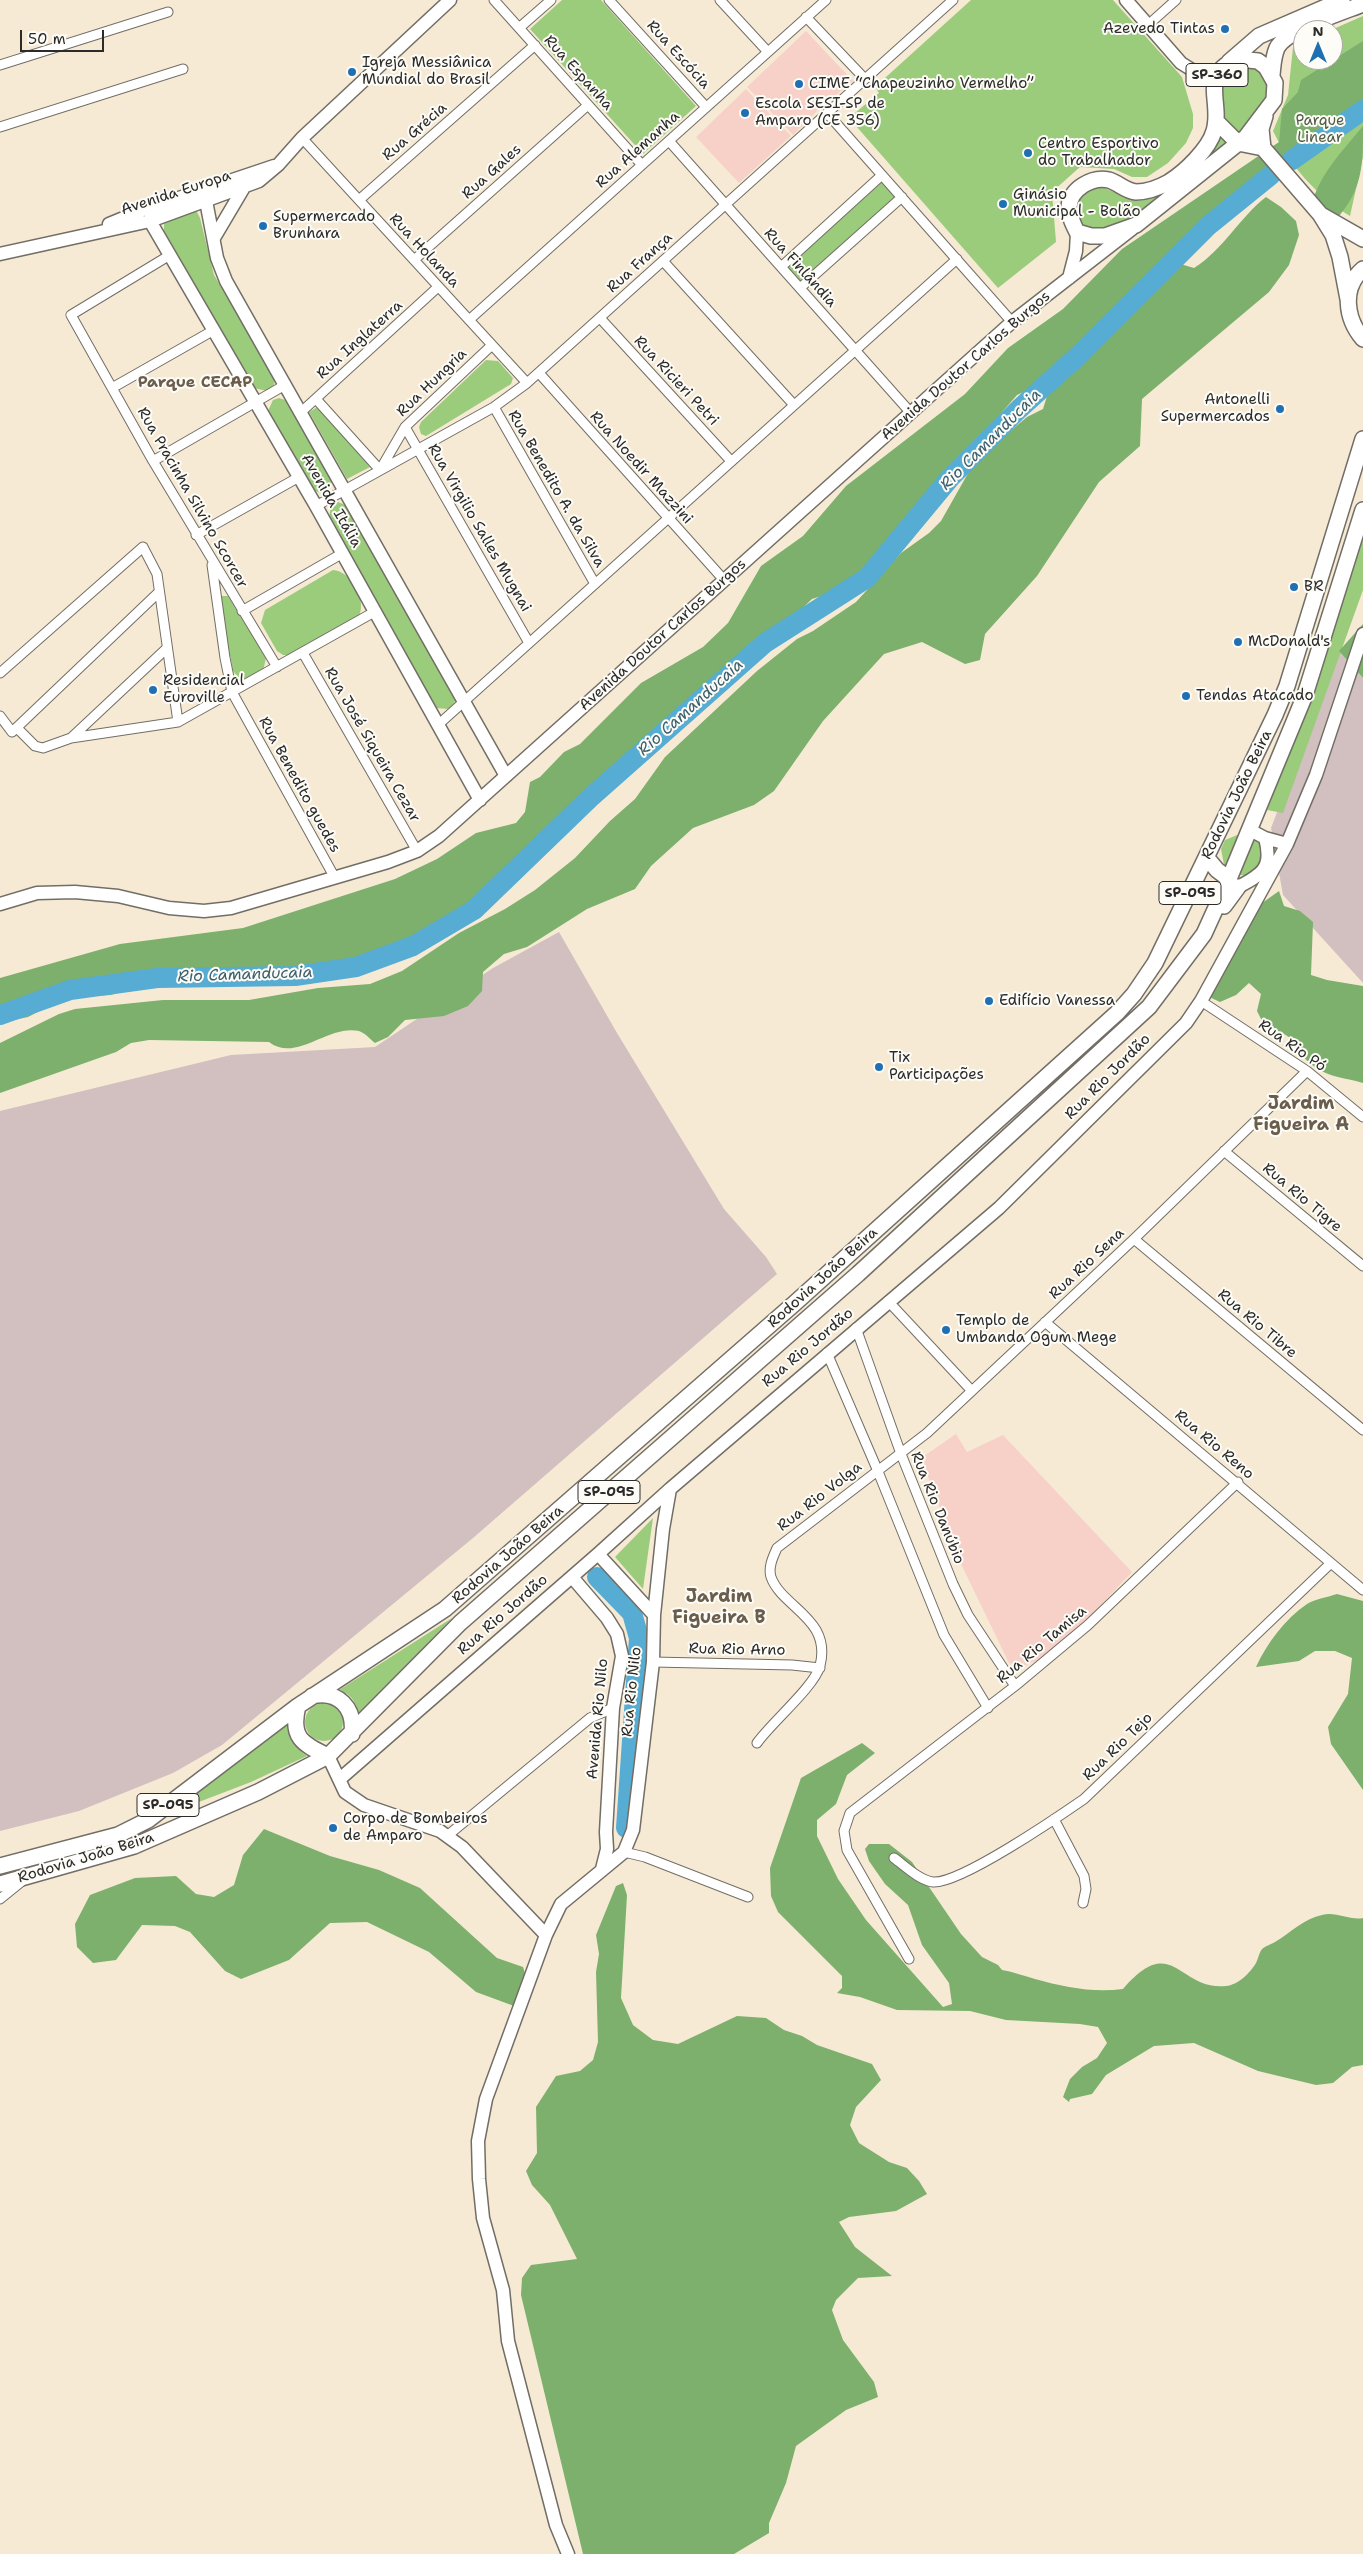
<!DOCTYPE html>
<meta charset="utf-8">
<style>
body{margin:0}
#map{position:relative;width:1363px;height:2554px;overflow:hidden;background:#f6ead5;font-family:"Shantell Sans",sans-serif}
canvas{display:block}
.north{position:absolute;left:1293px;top:20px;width:50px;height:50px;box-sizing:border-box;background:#fdfcf7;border:1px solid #a9a8a5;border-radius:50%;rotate:0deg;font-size:14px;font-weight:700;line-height:20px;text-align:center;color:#2b2b2b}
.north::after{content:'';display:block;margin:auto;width:18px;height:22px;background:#1f6fb2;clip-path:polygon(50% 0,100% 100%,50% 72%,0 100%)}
.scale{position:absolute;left:20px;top:30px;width:84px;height:22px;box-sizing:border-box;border:2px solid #2b2b2b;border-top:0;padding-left:6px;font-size:15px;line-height:18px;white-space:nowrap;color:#2b2b2b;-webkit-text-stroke:4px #fdfcf7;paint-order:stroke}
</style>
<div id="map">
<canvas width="1363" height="2554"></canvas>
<div class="north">N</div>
<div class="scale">50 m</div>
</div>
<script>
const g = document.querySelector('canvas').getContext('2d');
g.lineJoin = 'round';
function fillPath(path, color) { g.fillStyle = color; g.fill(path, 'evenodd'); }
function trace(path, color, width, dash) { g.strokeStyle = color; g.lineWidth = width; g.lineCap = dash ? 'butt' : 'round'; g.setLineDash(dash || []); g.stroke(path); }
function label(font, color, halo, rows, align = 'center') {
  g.font = font + ' "Shantell Sans",sans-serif'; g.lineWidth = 4; g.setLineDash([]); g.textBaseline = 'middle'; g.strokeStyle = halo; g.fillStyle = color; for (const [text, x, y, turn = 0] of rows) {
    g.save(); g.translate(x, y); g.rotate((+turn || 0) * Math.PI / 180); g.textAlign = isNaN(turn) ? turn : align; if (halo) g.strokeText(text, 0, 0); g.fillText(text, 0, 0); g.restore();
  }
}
fillPath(new Path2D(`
 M 806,31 L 853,81 L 817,111 L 793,135 L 747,87 Z
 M 746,89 L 791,136 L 739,183 L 696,137 Z
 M 956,1434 L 967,1452 L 1003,1435 L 1132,1572 L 1082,1625 L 1042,1659 L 1021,1667 L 1009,1663 L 961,1564 L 921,1458 Z`), '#f7d1c8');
fillPath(new Path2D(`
 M 1339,651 L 1363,678 L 1363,983 L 1283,895 L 1271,828 Z
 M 559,932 L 617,1033 L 724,1209 L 766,1257 L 777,1274 L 473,1538 L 222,1745 L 173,1773 L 79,1811 L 0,1831 L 0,1111 L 231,1055 L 375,1047 L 493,968 Z`), '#d2bfc0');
fillPath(new Path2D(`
 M 562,0 L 601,0 L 696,106 L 643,154 L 530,29 Z
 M 971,0 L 1113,0 L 1182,77 L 1193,114 L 1193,128 L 1186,143 L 1168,163 L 1147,177 L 1132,177 L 1114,169 L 1080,167 L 1052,192 L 1056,242 L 998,288 L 849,118 L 879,93 L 875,87 Z
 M 1363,16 L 1363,157 L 1350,216 C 1318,197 1289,165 1273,131 L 1288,95 L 1293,47 L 1303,42 L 1303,60 L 1333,60 L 1331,30 Z
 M 1252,66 L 1260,70 L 1269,85 L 1269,94 L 1240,133 L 1132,219 L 1103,228 L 1083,228 L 1075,213 L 1076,201 C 1097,181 1097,186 1122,195 C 1130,198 1142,196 1151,196 L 1222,130 L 1220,81 L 1234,67 Z
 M 883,181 L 897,197 L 801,283 L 787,268 Z
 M 191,210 L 197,212 L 200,218 L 214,275 L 273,373 L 275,381 L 273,388 L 267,391 L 254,388 L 164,231 L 164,220 Z
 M 486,360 L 498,361 L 513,378 L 511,384 L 426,436 L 421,434 L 419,427 L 421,422 Z
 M 279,398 L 285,400 L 332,482 L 327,492 L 320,493 L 313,490 L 268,411 L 273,400 Z
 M 319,406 L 370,467 L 347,479 L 309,412 Z
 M 338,502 L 348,506 L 456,697 L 454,704 L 448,709 L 436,708 L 329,518 L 331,506 Z
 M 1363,533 L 1363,590 L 1283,813 L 1267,810 L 1300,725 Z
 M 333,570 C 351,571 367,599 359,616 L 290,655 L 283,655 L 277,651 L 261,623 L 265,610 Z
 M 222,596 L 228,596 L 266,658 L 263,671 L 246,680 L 239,678 L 233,671 L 220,602 Z
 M 1242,833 L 1225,870 L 1221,849 L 1225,840 Z
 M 1256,836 L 1264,846 L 1265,863 L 1250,876 L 1240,875 Z
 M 653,1518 L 643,1589 L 615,1557 Z
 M 452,1618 L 359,1717 C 356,1703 353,1695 339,1690 Z
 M305 1722a19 19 0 1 1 38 0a19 19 0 1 1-38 0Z
 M 287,1724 C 288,1739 295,1747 307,1756 L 251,1782 L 165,1815 Z`), '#9bcc7c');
fillPath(new Path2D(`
 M 1363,41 L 1363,108 L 1342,124 L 1312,141 L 1302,155 L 1277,178 L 1229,199 L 1205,223 L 1196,237 L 1182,248 L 1177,263 L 1194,268 C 1223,250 1239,218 1266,197 L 1281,207 L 1296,221 L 1299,235 L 1289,265 L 1269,292 L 1142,399 L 1140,446 L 1099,482 L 1037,576 L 985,634 L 980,660 L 965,664 L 922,642 L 884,654 L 823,721 L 774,791 L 754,805 L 693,828 L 651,866 L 635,889 L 587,909 L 527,947 L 504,954 L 483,972 L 482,991 L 468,1006 L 444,1016 L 405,1020 L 388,1037 L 375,1043 C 370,1039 365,1033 359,1031 C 328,1024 296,1063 269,1042 L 149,1040 L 131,1043 L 116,1052 L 0,1093 L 0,1043 L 59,1014 L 75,1009 L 163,1000 L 249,1000 L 318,988 L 370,984 L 402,971 L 459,933 L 505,909 L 535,890 L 575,858 L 610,821 L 635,799 L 665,757 L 757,671 L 797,639 L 813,631 L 856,602 L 901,553 L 929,533 L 941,521 L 975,461 L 1027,417 L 1043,409 L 1048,393 L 1033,388 L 1017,395 L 903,525 L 884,555 L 872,567 L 859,577 L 828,594 L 812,599 L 785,625 L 632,750 L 598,789 L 562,825 L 534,847 L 514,874 L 502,886 L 433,936 L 398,948 L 350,972 L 333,975 L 264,977 L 247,981 L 161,980 L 111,995 L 76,997 L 59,1001 L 28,1017 L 0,1023 L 0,978 L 120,944 L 243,928 L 395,879 L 437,859 L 476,833 L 516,823 L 525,812 L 530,782 L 540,777 L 564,752 L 580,744 L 641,683 L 703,647 L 728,623 L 761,566 L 803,536 L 846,486 L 965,394 L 1008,348 L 1063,309 L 1122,249 L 1279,142 L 1282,109 L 1298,92 L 1301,80 Z
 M 1363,126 C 1363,163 1363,188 1339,216 L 1321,216 L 1311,207 C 1319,174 1342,152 1363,126 Z
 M 1363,624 L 1363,678 L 1339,651 Z
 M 1279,891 L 1284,906 L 1300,911 L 1313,922 L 1311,975 L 1327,980 L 1363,986 L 1363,1083 C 1347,1078 1328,1077 1315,1067 C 1290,1050 1303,1036 1265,1027 L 1257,1011 L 1261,994 L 1249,983 L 1236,995 L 1220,1002 L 1205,995 L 1255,908 Z
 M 1337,1594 L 1363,1601 L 1363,1790 L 1331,1744 L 1328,1727 L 1348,1694 L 1352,1658 L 1335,1651 L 1315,1651 L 1299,1661 L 1256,1667 C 1267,1643 1285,1619 1307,1604 C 1315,1599 1328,1597 1337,1594 Z
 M 862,1743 L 875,1753 L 847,1775 L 836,1804 L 817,1820 L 817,1836 L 838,1879 L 866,1920 L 943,2007 L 952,2004 L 949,1983 L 922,1945 L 908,1905 L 885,1884 L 869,1861 L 865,1849 L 869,1844 L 889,1844 L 912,1862 L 961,1934 L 982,1957 L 998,1965 L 1002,1970 C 1014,1972 1024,1976 1035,1979 C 1064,1987 1093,1993 1123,1989 C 1173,1931 1178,1991 1226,1986 C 1238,1985 1250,1973 1256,1963 C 1258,1959 1259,1953 1262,1949 C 1265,1946 1272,1944 1275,1942 C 1290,1933 1305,1918 1322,1915 C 1336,1911 1350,1921 1363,1918 L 1363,2065 L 1352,2067 L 1333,2083 L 1316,2085 L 1258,2071 L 1194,2043 L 1154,2046 L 1106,2075 L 1092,2094 L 1070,2099 L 1069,2102 L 1063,2097 L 1070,2079 L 1082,2067 L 1097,2058 L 1107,2043 L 1098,2027 L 1080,2024 L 1006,2020 L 970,2011 L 897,2010 L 860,1997 L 837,1993 L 842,1988 L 842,1976 L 778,1912 L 771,1896 L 770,1868 L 801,1778 Z
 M 264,1829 L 330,1856 L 379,1870 L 420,1888 L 497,1958 L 523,1967 L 527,1980 L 514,2006 L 476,1992 L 429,1952 L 367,1922 L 330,1923 L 289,1960 L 241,1979 L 225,1971 L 190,1932 L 175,1926 L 142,1925 L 116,1960 L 93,1963 L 77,1947 L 75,1924 L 90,1895 L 135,1878 L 176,1876 L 196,1894 L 214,1897 L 234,1885 L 243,1855 Z
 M 623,1883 L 627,1895 L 621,1998 L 633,2025 L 653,2040 L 678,2044 L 737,2016 L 766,2018 L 784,2030 L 802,2036 L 817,2045 L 872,2064 L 881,2080 L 856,2107 L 850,2125 L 859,2143 L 889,2162 L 907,2168 L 919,2181 L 927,2194 L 896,2211 L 849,2217 L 839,2222 L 855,2247 L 892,2276 L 858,2278 L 836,2300 L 832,2310 L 843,2340 L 874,2382 L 878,2397 L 846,2410 L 796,2446 L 786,2483 L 769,2523 L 769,2533 L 734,2554 L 583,2554 L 521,2295 L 522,2278 L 531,2265 L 577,2259 L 550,2205 L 532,2185 L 526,2171 L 537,2153 L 536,2107 L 556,2076 L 580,2071 L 593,2060 L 598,2042 L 596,1972 L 599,1954 L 596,1935 L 616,1886 Z`), '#7cb06c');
trace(new Path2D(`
 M 1292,160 L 1363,110
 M 0,1015 L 70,990 L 157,978 L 295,976 L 356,967 L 413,946 L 474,910 L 590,798 L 765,643 L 867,578 L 950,478 L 1019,409 L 1079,355 L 1208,226 L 1271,175
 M 597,1577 L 632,1613 L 639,1638 L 626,1828`), '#56acd3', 20);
const street = new Path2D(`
 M 494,0 L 642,165
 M 609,0 L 706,107
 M 720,0 L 768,52
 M 806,17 L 865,79
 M 1148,25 L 1176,0
 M 519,28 L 551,0
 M 0,65 L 168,12
 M 827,113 L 1012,322
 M 0,127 L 183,69
 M 302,138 L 527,383
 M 669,141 L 911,413
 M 359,200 L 535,45
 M 170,255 L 71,315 L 153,461 L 277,667
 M 414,260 L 588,105
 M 663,261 L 794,405
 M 781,267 L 882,175
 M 800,288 L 902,197
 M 600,318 L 731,461
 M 469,320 L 826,0
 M 539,373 L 724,580
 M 112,388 L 214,330
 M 316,399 L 380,470 L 405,427 L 492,345
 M 494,407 L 595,584
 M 300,413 L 438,287
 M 405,427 L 529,643
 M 153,461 L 285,385
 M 316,506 L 494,407 L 527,383 L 953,0
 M 196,535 L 299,477
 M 212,565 L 225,658 L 232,692 L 335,878
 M 242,611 L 343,553
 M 303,653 L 417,851
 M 0,673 L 143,547 L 157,574 L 178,722
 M 0,716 L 12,732 L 159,592
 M 439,724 L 957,259
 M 17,728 L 35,746 L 43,748 L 71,738 L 178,722 L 376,611
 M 71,738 L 167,648
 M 1201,1001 L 1307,1071 L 1363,1117
 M 1224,1151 L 1363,1266
 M 1134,1239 L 1363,1430
 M 888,1301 L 972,1391
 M 1045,1322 L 1363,1590
 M 856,1328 L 901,1454 L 953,1584 L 968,1615 L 1015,1686
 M 827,1353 L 877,1469 L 944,1635 L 988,1708
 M 653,1662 L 792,1665 L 820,1668
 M 757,1743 C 771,1723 814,1687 820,1666 C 832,1618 782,1608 771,1577 C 768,1567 773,1557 777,1548 L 927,1433 L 1134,1239 L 1307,1071
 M 1054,1819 L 1084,1876 L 1086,1889 L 1083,1903
 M 447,1836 L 590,1718 L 613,1708
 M 624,1852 L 645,1857 L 748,1897
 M 894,1858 C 905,1866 919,1880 933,1882 C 960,1884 1058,1817 1084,1799 L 1331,1563
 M 0,1899 L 21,1882
 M 909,1959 L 847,1850 L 844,1831 L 850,1813 L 1015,1686 L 1088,1625 L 1238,1482`);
const secondary = new Path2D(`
 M 1126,0 L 1181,63 L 1197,73 L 1220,70
 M 196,192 L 206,201 L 217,258 L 226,281 L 506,776
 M 170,201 L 152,213 L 150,221 L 316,506 L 480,800
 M 109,224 L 143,210 L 274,166
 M 214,238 L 243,189
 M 0,254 L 150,221 L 259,181 L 278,165 L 302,138 L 450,0
 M 1069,278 L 1076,251 L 1077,232
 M 1250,830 L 1265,838 L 1287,844
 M 1238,887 C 1263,874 1273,867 1265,838
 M 0,904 L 37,893 L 75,892 L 118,896 L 169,908 L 204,911 L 231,908 L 388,862 L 417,851 L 439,836 L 1012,322 L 1132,229
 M 598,1554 L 654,1615
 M 572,1577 L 607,1618 L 617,1634 L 622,1656 L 613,1708 L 606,1832 L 607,1849 L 602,1869
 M 328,1756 L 345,1792 L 364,1805 L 440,1831 L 462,1847 L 546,1935
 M 341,1778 L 598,1554 L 670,1489 L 999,1208 L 1186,1023 L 1201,1001 L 1287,844 L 1316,775 L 1363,634
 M 568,2554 L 556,2525 L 508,2341 L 503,2290 L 483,2218 L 479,2179 L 478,2141 L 486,2099 L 546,1935 L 561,1904 L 624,1852 L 633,1830 L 653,1662 L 654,1615 L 663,1529 L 670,1489`);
const primary = new Path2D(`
 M 1238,59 L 1258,61 L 1266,67 L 1275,83 L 1274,100 L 1246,137 L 1136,225 L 1105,236 L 1091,236 L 1077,232 C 1073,224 1069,216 1069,207 C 1070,189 1092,176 1109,180 C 1119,183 1125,191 1136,192 C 1147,192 1160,187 1169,182 C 1185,172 1209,149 1214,131 C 1223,102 1198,74 1238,59 Z
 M 1229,62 L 1259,36 L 1342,0
 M 1272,75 C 1273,66 1273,57 1277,48 C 1286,30 1343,12 1363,4
 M 1265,116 L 1261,129 L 1263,148 L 1320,214 L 1333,235 L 1340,257 L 1348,299
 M 1216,121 L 1238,143 L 1263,148
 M 1323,216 L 1363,239
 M 1363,269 C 1341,288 1346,319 1363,339
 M 1207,858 L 1217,870 L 1229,879
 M 1224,906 L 1238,887
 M 312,1696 C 339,1690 355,1708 352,1734
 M 298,1706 C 290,1737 302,1744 328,1756
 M 0,1866 L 118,1835 L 148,1820 L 298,1706 L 445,1609 L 795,1303 L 1117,1013 L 1134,994 L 1155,963 L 1275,715 L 1287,686 L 1363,439
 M 0,1884 L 134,1846 L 258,1792 L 328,1756 L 460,1623 L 858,1274 L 1149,1007 L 1204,934 L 1229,879 L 1305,695 L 1363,510`);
trace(street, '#726e66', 11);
trace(secondary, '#726e66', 15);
trace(primary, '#726e66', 18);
trace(street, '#fff', 9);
trace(secondary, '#fff', 12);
trace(primary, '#fff', 15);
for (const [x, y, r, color] of [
 [1225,29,5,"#1f6fb2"],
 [352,72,5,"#1f6fb2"],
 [799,84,5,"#1f6fb2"],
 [745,113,5,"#1f6fb2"],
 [1028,153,5,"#1f6fb2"],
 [1003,204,5,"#1f6fb2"],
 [263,226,5,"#1f6fb2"],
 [1280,409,5,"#1f6fb2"],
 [1294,587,5,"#1f6fb2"],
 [1238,642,5,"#1f6fb2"],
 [153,690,5,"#1f6fb2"],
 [1186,696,5,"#1f6fb2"],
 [989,1001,5,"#1f6fb2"],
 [879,1067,5,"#1f6fb2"],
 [946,1330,5,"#1f6fb2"],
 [333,1828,5,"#1f6fb2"]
]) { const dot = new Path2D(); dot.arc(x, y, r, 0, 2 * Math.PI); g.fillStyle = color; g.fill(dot); trace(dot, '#fdfcf7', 2); }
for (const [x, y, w] of [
 [1217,75,62],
 [1190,893,62],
 [609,1492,62],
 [168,1805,62]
]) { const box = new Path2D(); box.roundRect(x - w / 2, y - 11.5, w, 23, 4); g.fillStyle = '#fdfcf7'; g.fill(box); trace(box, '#2b2b2b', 1); }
label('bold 14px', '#2b2b2b', null, [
 ["SP-360",1217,75],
 ["SP-095",1190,893],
 ["SP-095",609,1492],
 ["SP-095",168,1805]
]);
label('15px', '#2b2b2b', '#fdfcf7', [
 ["Azevedo Tintas",1215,29,"right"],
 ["Igreja Messiânica",362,63],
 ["Mundial do Brasil",362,80],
 ["CIME “Chapeuzinho Vermelho”",809,84],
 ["Escola SESI-SP de",755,104],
 ["Amparo (CE 356)",755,121],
 ["Centro Esportivo",1038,144],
 ["do Trabalhador",1038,161],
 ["Ginásio",1013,195],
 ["Municipal - Bolão",1013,212],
 ["Supermercado",273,217],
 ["Brunhara",273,234],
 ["Antonelli",1270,400,"right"],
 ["Supermercados",1270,417,"right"],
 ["BR",1304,587],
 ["McDonald's",1248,642],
 ["Residencial",163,681],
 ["Euroville",163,698],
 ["Tendas Atacado",1196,696],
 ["Edifício Vanessa",999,1001],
 ["Tix",889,1058],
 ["Participações",889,1075],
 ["Templo de",956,1321],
 ["Umbanda Ogum Mege",956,1338],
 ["Corpo de Bombeiros",343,1819],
 ["de Amparo",343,1836]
], 'left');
label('15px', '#2b2b2b', '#fdfcf7', [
 ["Rua Escócia",678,55,48],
 ["Rua Espanha",578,73,48],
 ["Rua Grécia",415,132,-41],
 ["Rua Alemanha",638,150,-42],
 ["Rua Gales",492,172,-42],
 ["Avenida Europa",176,193,-18],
 ["Rua Holanda",424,251,47],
 ["Rua França",640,263,-42],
 ["Rua Finlândia",800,268,48],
 ["Rua Inglaterra",360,340,-42],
 ["Avenida Doutor Carlos Burgos",966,366,-41],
 ["Rua Ricieri Petri",676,381,47],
 ["Rua Hungria",432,383,-44],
 ["Rua Noedir Mazzini",641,468,48],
 ["Rua Benedito A. da Silva",556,489,60],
 ["Rua Pracinha Silvino Scorcer",192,498,60],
 ["Avenida Itália",331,501,60],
 ["Rua Virgilio Salles Mugnai",479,528,60],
 ["Avenida Doutor Carlos Burgos",663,635,-42],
 ["Rua José Siqueira Cezar",372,745,60],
 ["Rua Benedito guedes",299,785,61],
 ["Rodovia João Beira",1237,795,-64],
 ["Rua Rio Pó",1292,1046,35],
 ["Rua Rio Jordão",1108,1077,-45],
 ["Rua Rio Tigre",1302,1198,40],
 ["Rua Rio Sena",1087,1264,-43],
 ["Rodovia João Beira",823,1278,-42],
 ["Rua Rio Tibre",1257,1324,40],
 ["Rua Rio Jordão",808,1348,-40],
 ["Rua Rio Reno",1214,1445,40],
 ["Rua Rio Volga",820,1497,-38],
 ["Rua Rio Danúbio",937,1508,68],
 ["Rodovia João Beira",508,1555,-41],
 ["Rua Rio Jordão",503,1615,-41],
 ["Rua Rio Tamisa",1042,1645,-40],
 ["Rua Rio Arno",737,1650,1],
 ["Rua Rio Nilo",632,1692,-84],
 ["Avenida Rio Nilo",598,1719,-85],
 ["Rua Rio Tejo",1118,1747,-44],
 ["Rodovia João Beira",86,1858,-17]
]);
label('15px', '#4d5b43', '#fdfcf7', [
 ["Parque",1320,121],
 ["Linear",1320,138]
]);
label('bold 16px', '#6b5d4c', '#fdfcf7', [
 ["Parque CECAP",195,383]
]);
label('italic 16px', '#3c5f6e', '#fdfcf7', [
 ["Rio Camanducaia",991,440,-45],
 ["Rio Camanducaia",691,708,-42],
 ["Rio Camanducaia",245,975,-2]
]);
label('bold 18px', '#6b5d4c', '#fdfcf7', [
 ["Jardim",1301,1104],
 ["Figueira A",1301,1125],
 ["Jardim",719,1597],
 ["Figueira B",719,1618]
]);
</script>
